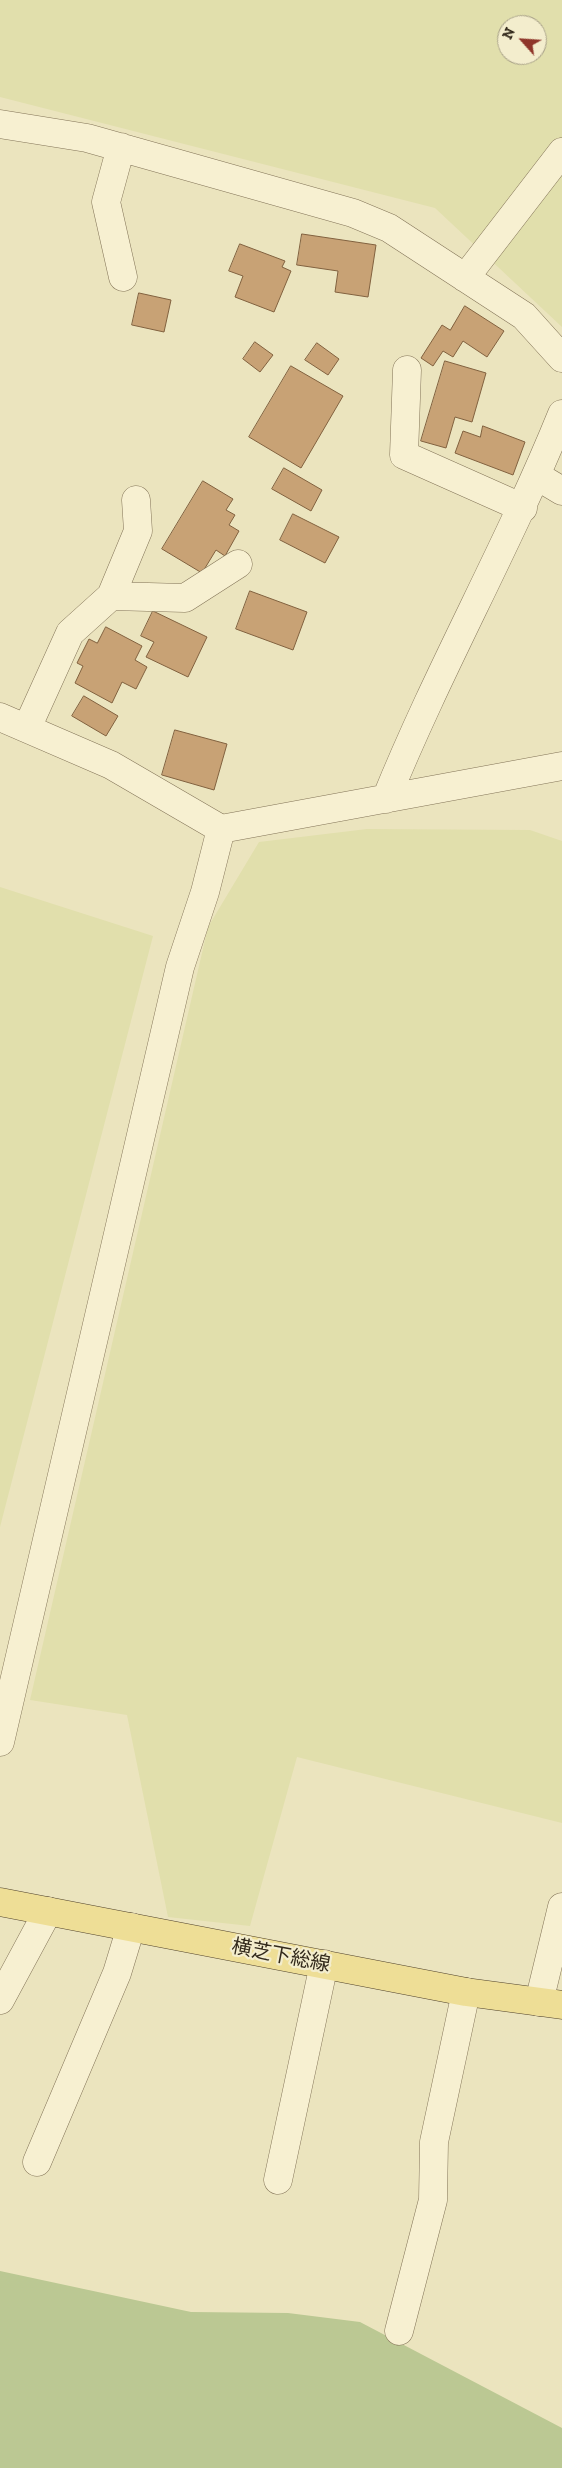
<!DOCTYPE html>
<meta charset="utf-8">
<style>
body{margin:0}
#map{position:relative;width:562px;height:2468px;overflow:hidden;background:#ebe4be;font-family:"Zilla Slab",serif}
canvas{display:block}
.north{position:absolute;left:497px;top:15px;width:50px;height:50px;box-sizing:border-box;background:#f3edcd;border:1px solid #a69f86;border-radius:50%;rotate:296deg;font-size:14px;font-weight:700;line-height:20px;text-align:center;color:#332a1c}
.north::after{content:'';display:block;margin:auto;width:18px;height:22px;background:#8f362a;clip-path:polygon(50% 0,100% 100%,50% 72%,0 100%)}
</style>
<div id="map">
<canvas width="562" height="2468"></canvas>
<div class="north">N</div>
</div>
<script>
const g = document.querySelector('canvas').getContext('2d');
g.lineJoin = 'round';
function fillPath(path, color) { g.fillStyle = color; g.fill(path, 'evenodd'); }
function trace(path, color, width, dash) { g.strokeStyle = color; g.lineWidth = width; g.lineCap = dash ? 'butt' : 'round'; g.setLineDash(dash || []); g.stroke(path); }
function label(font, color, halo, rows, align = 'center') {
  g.font = font + ' "Zilla Slab","Noto Sans JP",serif'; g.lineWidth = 4.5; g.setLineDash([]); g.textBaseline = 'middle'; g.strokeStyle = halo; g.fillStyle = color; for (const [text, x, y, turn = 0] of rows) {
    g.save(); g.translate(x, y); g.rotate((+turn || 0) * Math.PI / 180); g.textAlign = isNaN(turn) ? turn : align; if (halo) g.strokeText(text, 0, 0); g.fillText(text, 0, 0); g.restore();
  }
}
fillPath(new Path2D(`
 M 0,0 L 562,0 L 562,327 L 435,208 L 0,97 ZM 507,25 L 537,25 L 537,55 L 507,55 Z
 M 367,829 L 530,830 L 562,841 L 562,1823 L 297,1757 L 250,1926 L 168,1917 L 127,1715 L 30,1700 L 208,927 L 259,842 Z
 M 0,887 L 153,936 L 0,1527 Z`), '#e1dfac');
fillPath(new Path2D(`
 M 0,2271 L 191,2312 L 288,2313 L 360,2322 L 562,2428 L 562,2468 L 0,2468 Z`), '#bbc893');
const building = new Path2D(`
 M 302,234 L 376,245 L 368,297 L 335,292 L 338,271 L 297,265 Z
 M 240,244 L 285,261 L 282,267 L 291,271 L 274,312 L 235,297 L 243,276 L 229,271 Z
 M 139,293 L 171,300 L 164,332 L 132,325 Z
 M 465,306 L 504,331 L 487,357 L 463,341 L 453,357 L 443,351 L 433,366 L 421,358 L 442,325 L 450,330 Z
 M 255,342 L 273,355 L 260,372 L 243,359 Z
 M 317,343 L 339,359 L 328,375 L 305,360 Z
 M 445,361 L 486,373 L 472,422 L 455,417 L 446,448 L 421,441 Z
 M 291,366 L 343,396 L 301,468 L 249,437 Z
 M 483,426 L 525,442 L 513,475 L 455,453 L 463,431 L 480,437 Z
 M 284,468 L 322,490 L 311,511 L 272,489 Z
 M 203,481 L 233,499 L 226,510 L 235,515 L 229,525 L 239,531 L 225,556 L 216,550 L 202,573 L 162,549 Z
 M 293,514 L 339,537 L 325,563 L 280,540 Z
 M 250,591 L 307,612 L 293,650 L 236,629 Z
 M 153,611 L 207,637 L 188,677 L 146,657 L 154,642 L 141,636 Z
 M 106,627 L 142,646 L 135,660 L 147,667 L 136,689 L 122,682 L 112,703 L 75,683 L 83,666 L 77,663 L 89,639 L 97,643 Z
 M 84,696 L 118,716 L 106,736 L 72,716 Z
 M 175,730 L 227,744 L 214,790 L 162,775 Z`);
fillPath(building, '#c8a275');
trace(building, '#81613f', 1);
const minor = new Path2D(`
 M 0,124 L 87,138 L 353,213 L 389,228 L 524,316 L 562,358
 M 121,147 L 106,202 L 123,277
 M 465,278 L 562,152
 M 407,370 L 404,455 L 523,508
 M 537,476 L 562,491
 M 111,596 L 185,598 L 238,564
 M 0,717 L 111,765 L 221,829 L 562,766
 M 27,728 L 70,633 L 111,596 L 138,531 L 136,500
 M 386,799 C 439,668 509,545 562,414
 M 0,1742 L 180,967 L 205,892 L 221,829
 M 0,2000 L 48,1911
 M 539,2002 L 562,1907
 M 37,2162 L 117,1973 L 131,1927
 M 278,2180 L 324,1964
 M 399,2331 L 433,2200 L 434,2142 L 466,1992`);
const major = new Path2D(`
 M 0,1902 L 466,1992 L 562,2005`);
trace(minor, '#837458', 29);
trace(major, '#50422c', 29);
trace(minor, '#f7f0d1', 28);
trace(major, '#eede96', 28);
label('20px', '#332a1c', '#f3edcd', [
 ["横芝下総線",281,1956,11]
]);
</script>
